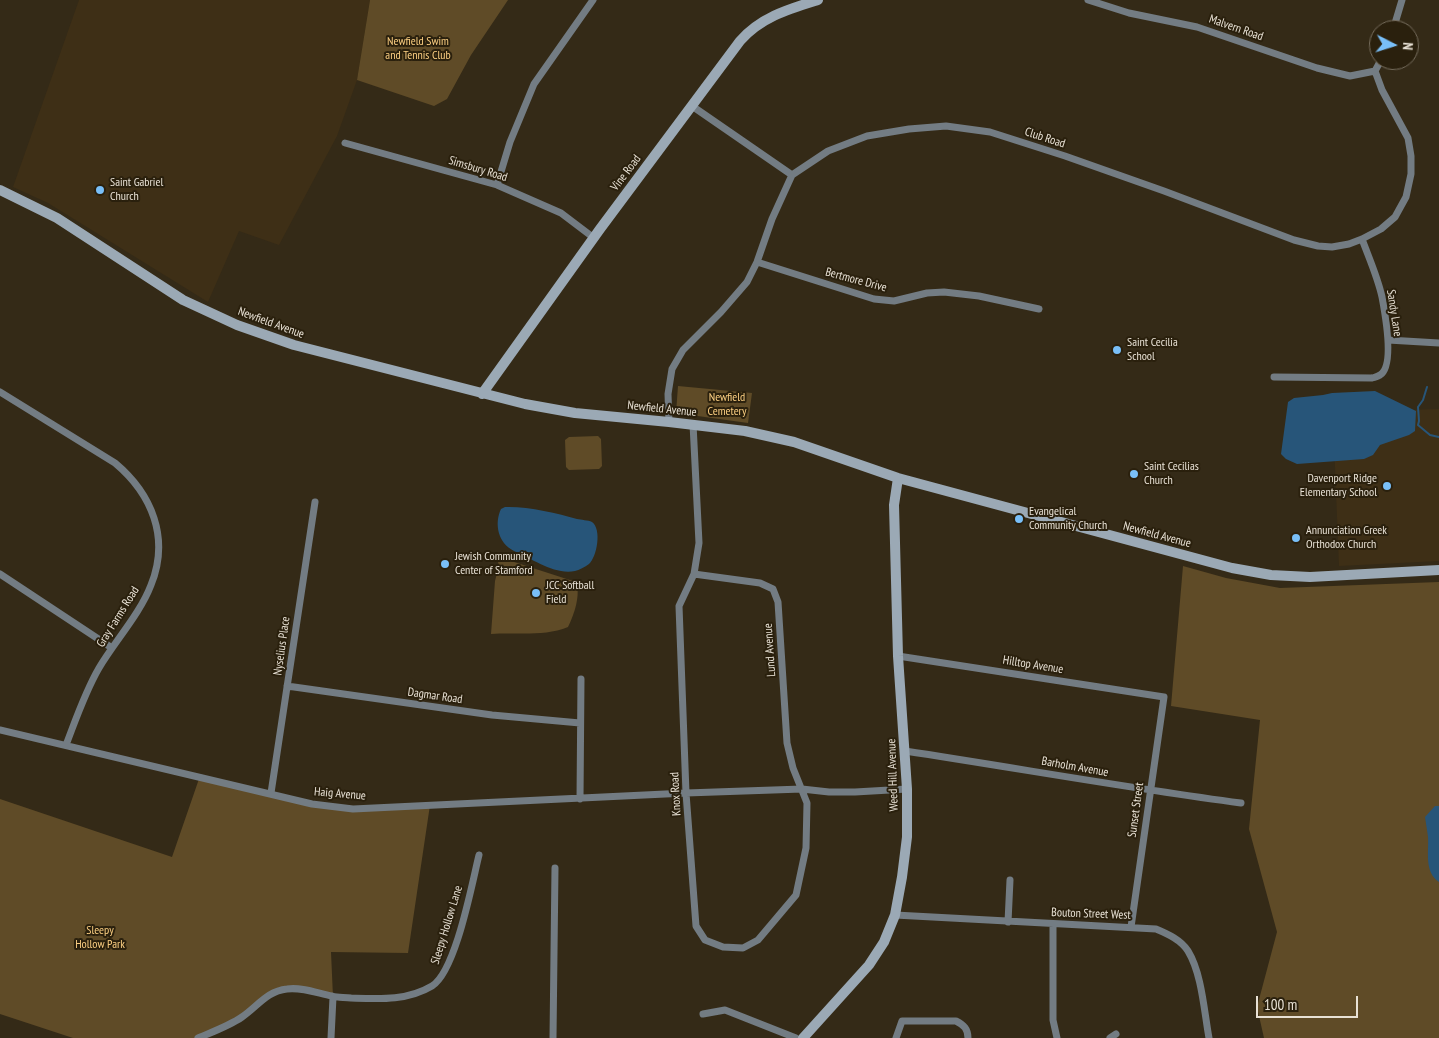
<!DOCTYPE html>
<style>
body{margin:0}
#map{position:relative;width:1439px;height:1038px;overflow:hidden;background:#342a17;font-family:"PT Sans Narrow",sans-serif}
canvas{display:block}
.north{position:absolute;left:1369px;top:20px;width:50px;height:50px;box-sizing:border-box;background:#2a200d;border:1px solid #766d5d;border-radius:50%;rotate:95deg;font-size:14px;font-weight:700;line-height:20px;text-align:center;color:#e8e1d5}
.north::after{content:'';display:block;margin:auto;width:18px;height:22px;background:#79bff8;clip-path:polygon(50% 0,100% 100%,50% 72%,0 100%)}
.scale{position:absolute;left:1256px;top:996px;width:102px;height:22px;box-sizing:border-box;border:2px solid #e8e1d5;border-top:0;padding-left:6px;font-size:15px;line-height:18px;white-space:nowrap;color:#e8e1d5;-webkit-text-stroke:4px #2a200d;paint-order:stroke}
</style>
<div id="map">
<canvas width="1439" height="1038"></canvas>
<div class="north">N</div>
<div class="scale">100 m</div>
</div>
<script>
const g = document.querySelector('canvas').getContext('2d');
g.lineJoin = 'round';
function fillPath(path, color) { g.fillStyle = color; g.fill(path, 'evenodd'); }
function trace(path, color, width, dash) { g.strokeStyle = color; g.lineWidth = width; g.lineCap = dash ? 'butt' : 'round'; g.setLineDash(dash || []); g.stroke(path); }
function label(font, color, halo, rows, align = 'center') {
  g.font = font + ' "PT Sans Narrow",sans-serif'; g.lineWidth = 4; g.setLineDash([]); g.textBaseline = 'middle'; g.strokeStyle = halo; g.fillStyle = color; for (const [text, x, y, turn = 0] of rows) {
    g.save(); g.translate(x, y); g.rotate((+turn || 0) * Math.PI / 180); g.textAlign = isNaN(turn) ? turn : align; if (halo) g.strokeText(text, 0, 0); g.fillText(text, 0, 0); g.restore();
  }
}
fillPath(new Path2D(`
 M 79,0 L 370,0 L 357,80 L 337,136 L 279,245 L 239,231 L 208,302 L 48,203 L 13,187 Z
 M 1375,391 L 1376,411 L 1439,409 L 1439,561 L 1339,566 L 1332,393 Z`), '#3e2f16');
fillPath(new Path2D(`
 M 370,0 L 508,0 L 471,55 L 447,99 L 434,106 L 357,80 Z
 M 678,386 L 752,393 L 748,423 L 676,413 Z
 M 598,436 L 601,439 L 602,466 L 599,469 L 569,470 L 566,467 L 565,440 L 569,437 Z
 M 503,555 L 508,560 L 576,582 C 581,595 574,615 568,627 C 544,637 517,632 491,634 L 495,581 L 499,565 L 497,559 Z
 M 1183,566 L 1226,578 L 1280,588 L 1439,582 L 1439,1038 L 1264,1038 L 1257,1007 L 1277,932 L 1249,829 L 1260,720 L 1171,706 Z
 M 200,776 L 335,807 L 430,805 L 408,953 L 331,952 L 333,997 L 320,992 L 275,991 L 242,1017 L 198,1038 L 73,1038 L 0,1014 L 0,799 L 172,857 Z`), '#5f4b27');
fillPath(new Path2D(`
 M 1375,391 L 1416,411 L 1415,431 L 1409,435 L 1380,445 L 1373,455 L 1364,459 L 1297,464 L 1286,459 L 1281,454 L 1288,402 L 1294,398 L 1323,395 L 1332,393 Z
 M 505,507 C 526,506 557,513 577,519 C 581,520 588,520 592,522 C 602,529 597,557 589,564 C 585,567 579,570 575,571 C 554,575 533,559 514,551 C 498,543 494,524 501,509 Z
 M 1435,806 L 1439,806 L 1439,882 C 1424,872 1429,852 1428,837 C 1427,830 1426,823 1425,817 Z`), '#275579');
trace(new Path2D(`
 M 1427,387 L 1423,400 L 1418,407 L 1419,421 L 1418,425 L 1430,435 L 1439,437`), '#275579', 2);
trace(new Path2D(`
 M 1088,0 L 1129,13 L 1197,27 L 1317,68 L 1350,76 L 1375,71
 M 1393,30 L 1402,0
 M 692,106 L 792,175
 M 345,143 L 497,185 L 561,213 L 594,238
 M 497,185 L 510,142 L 534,84 L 593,0
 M 757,262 L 874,299 L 894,301 L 927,293 L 944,292 L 979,296 L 1039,309
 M 1388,340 L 1439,343
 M 1274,377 L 1372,378 C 1375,377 1377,377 1380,375 C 1395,366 1385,313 1382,297 C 1378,278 1369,258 1362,239
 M 0,392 L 115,463 C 152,494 170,538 151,585 C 140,614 115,641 99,668 C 85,692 76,719 66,745
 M 669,422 L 668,394 L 672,369 L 683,350 L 721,312 L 747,282 L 757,262 L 772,219 L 792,175 L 828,151 L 867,136 L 909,129 L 946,126 L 990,132 L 1065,156 L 1164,191 L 1294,240 L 1318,246 L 1332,247 L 1349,244 L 1362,239 L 1381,229 L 1395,217 L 1406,197 L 1411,174 L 1411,156 L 1408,138 L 1382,90 L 1375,71 L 1381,60
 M 693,424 L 699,543 L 694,574 L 679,606 L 686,793 L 696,926 L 705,940 L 723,947 L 743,948 L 758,940 L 796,895 L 806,848 L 807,803 L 793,768 L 787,743 L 778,602 L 773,589 L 760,583 L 694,574
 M 0,574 L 112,648
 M 898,656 L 1164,697 L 1131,927
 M 287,686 L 492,715 L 580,723
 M 0,730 L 312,804 L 353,809 L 686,793 L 802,789 L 829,792 L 855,792 L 907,789
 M 905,751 C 1017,768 1128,788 1241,803
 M 271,793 L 315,502
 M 580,799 L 581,679
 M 895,915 L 1156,929 C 1168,934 1181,940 1188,951 C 1202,974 1204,1011 1209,1038
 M 1008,922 L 1010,880
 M 1053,924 L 1053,1020 L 1057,1038
 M 703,1014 L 725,1010 L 796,1038
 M 198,1038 C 212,1032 229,1026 242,1017 C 258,1006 267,991 287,989 C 302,987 317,993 332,996 C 338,998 344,997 351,998 C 379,999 407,1001 432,986 C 456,971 472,883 479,855
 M 331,1038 L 333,997
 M 553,1038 L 555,868
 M 896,1038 L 902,1021 L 956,1021 C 964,1025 968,1029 968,1038
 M 1110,1038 L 1116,1034`), '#737c83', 7);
trace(new Path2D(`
 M 0,190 L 57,218 L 183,300 L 237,325 L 294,345 L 525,404 L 575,413 L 669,422 L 745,431 L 794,442 L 898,478 L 1232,568 L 1271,575 L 1310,577 L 1439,570
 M 482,394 L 600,229 L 740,41 C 761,17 789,9 818,0
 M 803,1038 L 869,965 L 884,942 L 895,915 L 902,877 L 907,837 L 907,789 L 898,656 L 894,505 L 898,478`), '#9ba9b5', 10);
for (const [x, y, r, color] of [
 [100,190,5,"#79bff8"],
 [1117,350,5,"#79bff8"],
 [1134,474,5,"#79bff8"],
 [1387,486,5,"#79bff8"],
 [1019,519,5,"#79bff8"],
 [1296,538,5,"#79bff8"],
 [445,564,5,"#79bff8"],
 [536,593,5,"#79bff8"]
]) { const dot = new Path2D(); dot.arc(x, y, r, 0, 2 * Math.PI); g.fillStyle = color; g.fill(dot); trace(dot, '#2a200d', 2); }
label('12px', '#e8e1d5', '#2a200d', [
 ["Malvern Road",1236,28,19],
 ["Club Road",1045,138,18],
 ["Simsbury Road",478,169,17],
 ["Vine Road",626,173,-53],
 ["Bertmore Drive",856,280,15],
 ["Sandy Lane",1394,313,81],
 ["Newfield Avenue",271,323,20],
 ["Newfield Avenue",662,409,6],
 ["Newfield Avenue",1157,535,15],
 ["Gray Farms Road",118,617,-58],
 ["Nyselius Place",282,646,-82],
 ["Lund Avenue",770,650,-94],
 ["Hilltop Avenue",1033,665,9],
 ["Dagmar Road",435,696,8],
 ["Barholm Avenue",1075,767,10],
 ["Weed Hill Avenue",893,775,-92],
 ["Haig Avenue",340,794,5],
 ["Knox Road",676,794,-93],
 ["Sunset Street",1136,810,-82],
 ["Bouton Street West",1091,914,2],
 ["Sleepy Hollow Lane",447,925,-73]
]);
label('12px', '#fccf82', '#2a200d', [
 ["Newfield Swim",418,42],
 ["and Tennis Club",418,56],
 ["Newfield",727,398],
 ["Cemetery",727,412],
 ["Sleepy",100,931],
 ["Hollow Park",100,945]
]);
label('12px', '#e8e1d5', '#2a200d', [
 ["Saint Gabriel",110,183],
 ["Church",110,197],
 ["Saint Cecilia",1127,343],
 ["School",1127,357],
 ["Saint Cecilias",1144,467],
 ["Church",1144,481],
 ["Davenport Ridge",1377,479,"right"],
 ["Elementary School",1377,493,"right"],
 ["Evangelical",1029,512],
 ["Community Church",1029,526],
 ["Annunciation Greek",1306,531],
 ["Orthodox Church",1306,545],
 ["Jewish Community",455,557],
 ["Center of Stamford",455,571],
 ["JCC Softball",546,586],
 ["Field",546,600]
], 'left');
</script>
